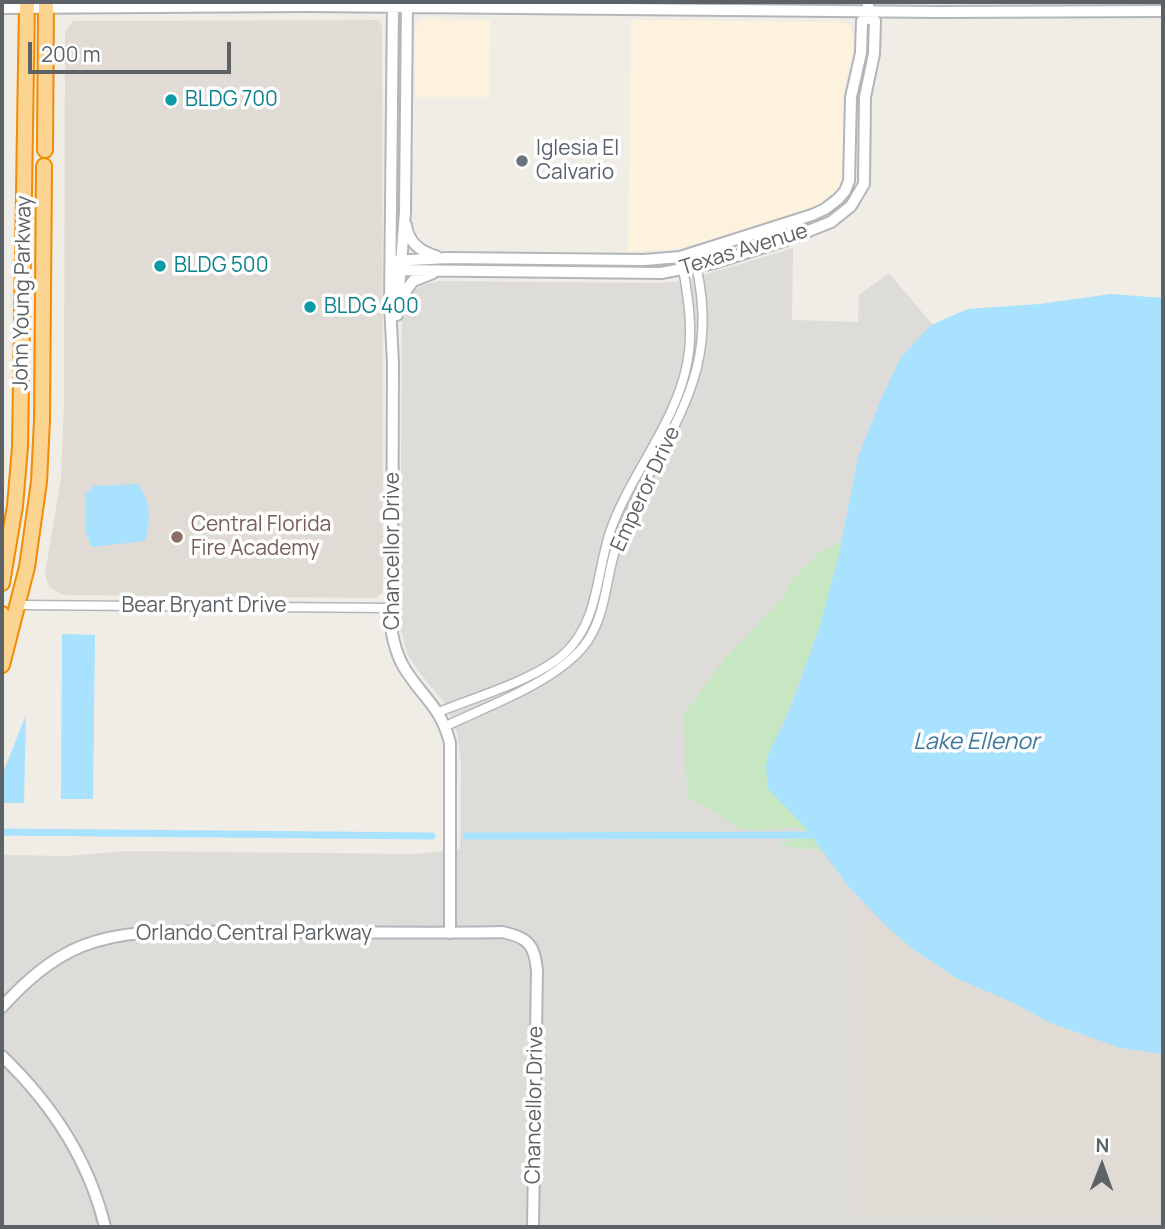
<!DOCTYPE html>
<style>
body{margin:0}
#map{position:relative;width:1165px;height:1229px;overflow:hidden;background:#f0ece6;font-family:Manrope,sans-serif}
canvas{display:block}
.frame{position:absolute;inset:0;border:4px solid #5d6266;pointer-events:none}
.north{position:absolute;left:1067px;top:1131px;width:70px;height:70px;-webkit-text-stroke:5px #fff;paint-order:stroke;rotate:1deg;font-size:19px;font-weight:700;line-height:28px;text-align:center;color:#5d6266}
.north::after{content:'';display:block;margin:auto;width:24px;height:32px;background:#5d6266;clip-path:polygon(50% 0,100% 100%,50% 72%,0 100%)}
.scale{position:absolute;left:28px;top:42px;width:203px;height:32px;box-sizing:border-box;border:4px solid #5d6266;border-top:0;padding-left:9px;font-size:21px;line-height:24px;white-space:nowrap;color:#5d6266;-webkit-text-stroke:5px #fff;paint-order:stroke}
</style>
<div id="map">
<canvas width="1165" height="1229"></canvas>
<div class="frame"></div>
<div class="north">N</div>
<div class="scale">200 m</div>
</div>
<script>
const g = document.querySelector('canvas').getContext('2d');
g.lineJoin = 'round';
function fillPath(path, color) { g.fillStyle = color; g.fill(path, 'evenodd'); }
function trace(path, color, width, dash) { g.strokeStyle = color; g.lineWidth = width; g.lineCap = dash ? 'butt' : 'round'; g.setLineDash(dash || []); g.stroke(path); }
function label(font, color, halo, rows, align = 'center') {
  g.font = font + ' Manrope,sans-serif'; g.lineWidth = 7; g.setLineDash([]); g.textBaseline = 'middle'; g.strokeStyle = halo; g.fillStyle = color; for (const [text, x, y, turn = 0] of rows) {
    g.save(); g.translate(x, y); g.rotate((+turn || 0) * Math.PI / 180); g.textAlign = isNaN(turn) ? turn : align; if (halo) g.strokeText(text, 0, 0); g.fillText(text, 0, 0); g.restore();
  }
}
fillPath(new Path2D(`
 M 424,19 L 490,20 L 489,97 L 415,97 L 415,28 L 418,22 Z
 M 631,20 L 840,22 L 849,24 L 853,32 L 853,53 L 844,88 L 843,177 L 838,188 L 817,206 L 713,240 L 670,250 L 628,251 Z`), '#fdf2dd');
fillPath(new Path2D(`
 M 793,248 L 792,320 L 858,322 L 859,295 L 889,273 L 954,350 L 859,844 L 855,1214 L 1163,1219 L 1163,1227 L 2,1227 L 2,855 L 65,856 L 128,851 L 415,854 L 460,849 L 461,763 L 457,733 L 444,703 L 417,669 L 407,654 L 400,625 L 402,312 L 408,295 L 422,285 L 441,281 L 661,283 L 688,280 Z`), '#dedcd8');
fillPath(new Path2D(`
 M 379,20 L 382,27 L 383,592 L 376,598 L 63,595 L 49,587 L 45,573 L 61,478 L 64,405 L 65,32 L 73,21 Z
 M 859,844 L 1163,997 L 1163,1219 L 855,1215 Z`), '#e0dbd4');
fillPath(new Path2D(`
 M 842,541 L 819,629 L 780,731 L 768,789 L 804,826 L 823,851 L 776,845 L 803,836 L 804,830 L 794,827 L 761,830 L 741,829 L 713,811 L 687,798 L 684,714 L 725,658 L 781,600 L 794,578 L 817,554 Z`), '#c7e7c3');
fillPath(new Path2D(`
 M 1111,294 L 1163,298 L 1163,1054 L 1120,1048 L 1048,1022 L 1016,1004 L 956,978 L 914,950 L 886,926 L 848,886 L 804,826 L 768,789 L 766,765 L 769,752 L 787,716 L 819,629 L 839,554 L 858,457 L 881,399 L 901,357 L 931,325 L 968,309 L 1039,304 Z
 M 138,484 C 151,500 151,521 145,541 L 91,547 L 85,529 L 85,495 L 94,486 Z
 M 62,634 L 95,635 L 93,799 L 61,799 Z
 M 26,715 L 24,803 L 2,803 L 2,775 Z`), '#a8e2fe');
trace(new Path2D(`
 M 2,832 L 432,836
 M 466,836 L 820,835`), '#a8e2fe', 7);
const street = new Path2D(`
 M 18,605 L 391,608
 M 439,712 C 475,697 535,680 564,654 C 599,622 596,574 610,532 C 630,474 675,425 687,364 C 694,331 688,296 682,263
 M 446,726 C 488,706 553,683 583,647 C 608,617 605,573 619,538 C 661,433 728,378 693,254`);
const secondary = new Path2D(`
 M 393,2 L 390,304 L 393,363 L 392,633 C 394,644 397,654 402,664 C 419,695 441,705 450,743 L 450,933
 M 2,8 L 306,6 L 939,12 L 1163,11
 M 406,225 C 408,242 421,252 436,256
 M 391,261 L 448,258 L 644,260 L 680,257 L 812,215 L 825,209 L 838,199 L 845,191 L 849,181 L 851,97 L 861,53 L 862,21 L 868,18
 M 391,270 L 661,273 L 714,263 L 786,240 L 831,222 L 851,206 L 864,184 L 865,97 L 874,54 L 875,21 L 868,18 L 868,2
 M 400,299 L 413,281 L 433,273
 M 397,315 L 405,212 L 407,2
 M 2,1007 C 25,982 50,959 82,946 C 130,927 184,932 235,932 C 324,931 413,934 502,932 C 528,937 535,945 537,971 L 533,1227
 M 2,1056 C 51,1103 89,1160 105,1227`);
const highway = new Path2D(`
 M 45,150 L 46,2
 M 2,583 L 15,506 L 20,447 L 27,2
 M 2,614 L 6,640
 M 2,665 L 27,567 L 39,482 L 42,420 L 44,166`);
trace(street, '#b3b7ba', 11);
trace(secondary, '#b2b6ba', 14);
trace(highway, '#f28c03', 18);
trace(street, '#fff', 8);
trace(secondary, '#fff', 10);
trace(highway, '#fcd491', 14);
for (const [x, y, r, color] of [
 [171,100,7,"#0f9aa8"],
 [522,161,7,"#6b7280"],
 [160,266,7,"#0f9aa8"],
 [310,307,7,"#0f9aa8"],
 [177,537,7,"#8d6e63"]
]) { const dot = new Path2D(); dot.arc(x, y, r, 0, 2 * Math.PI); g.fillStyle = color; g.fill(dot); trace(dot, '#fff', 2.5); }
label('21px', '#0d838f', '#fff', [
 ["BLDG 700",185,100],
 ["BLDG 500",174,266],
 ["BLDG 400",324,307]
], 'left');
label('21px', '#5b616d', '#fff', [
 ["Iglesia El",536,149],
 ["Calvario",536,173]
], 'left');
label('21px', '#5d6266', '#fff', [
 ["Texas Avenue",744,250,-17],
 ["John Young Parkway",23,293,-89],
 ["Emperor Drive",646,489,-65],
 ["Chancellor Drive",393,551,-90],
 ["Bear Bryant Drive",204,606],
 ["Orlando Central Parkway",254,934],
 ["Chancellor Drive",535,1105,-89]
]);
label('21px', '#785e54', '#fff', [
 ["Central Florida",191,525],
 ["Fire Academy",191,549]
], 'left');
label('italic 23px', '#3e789f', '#fff', [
 ["Lake Ellenor",976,743]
]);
</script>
